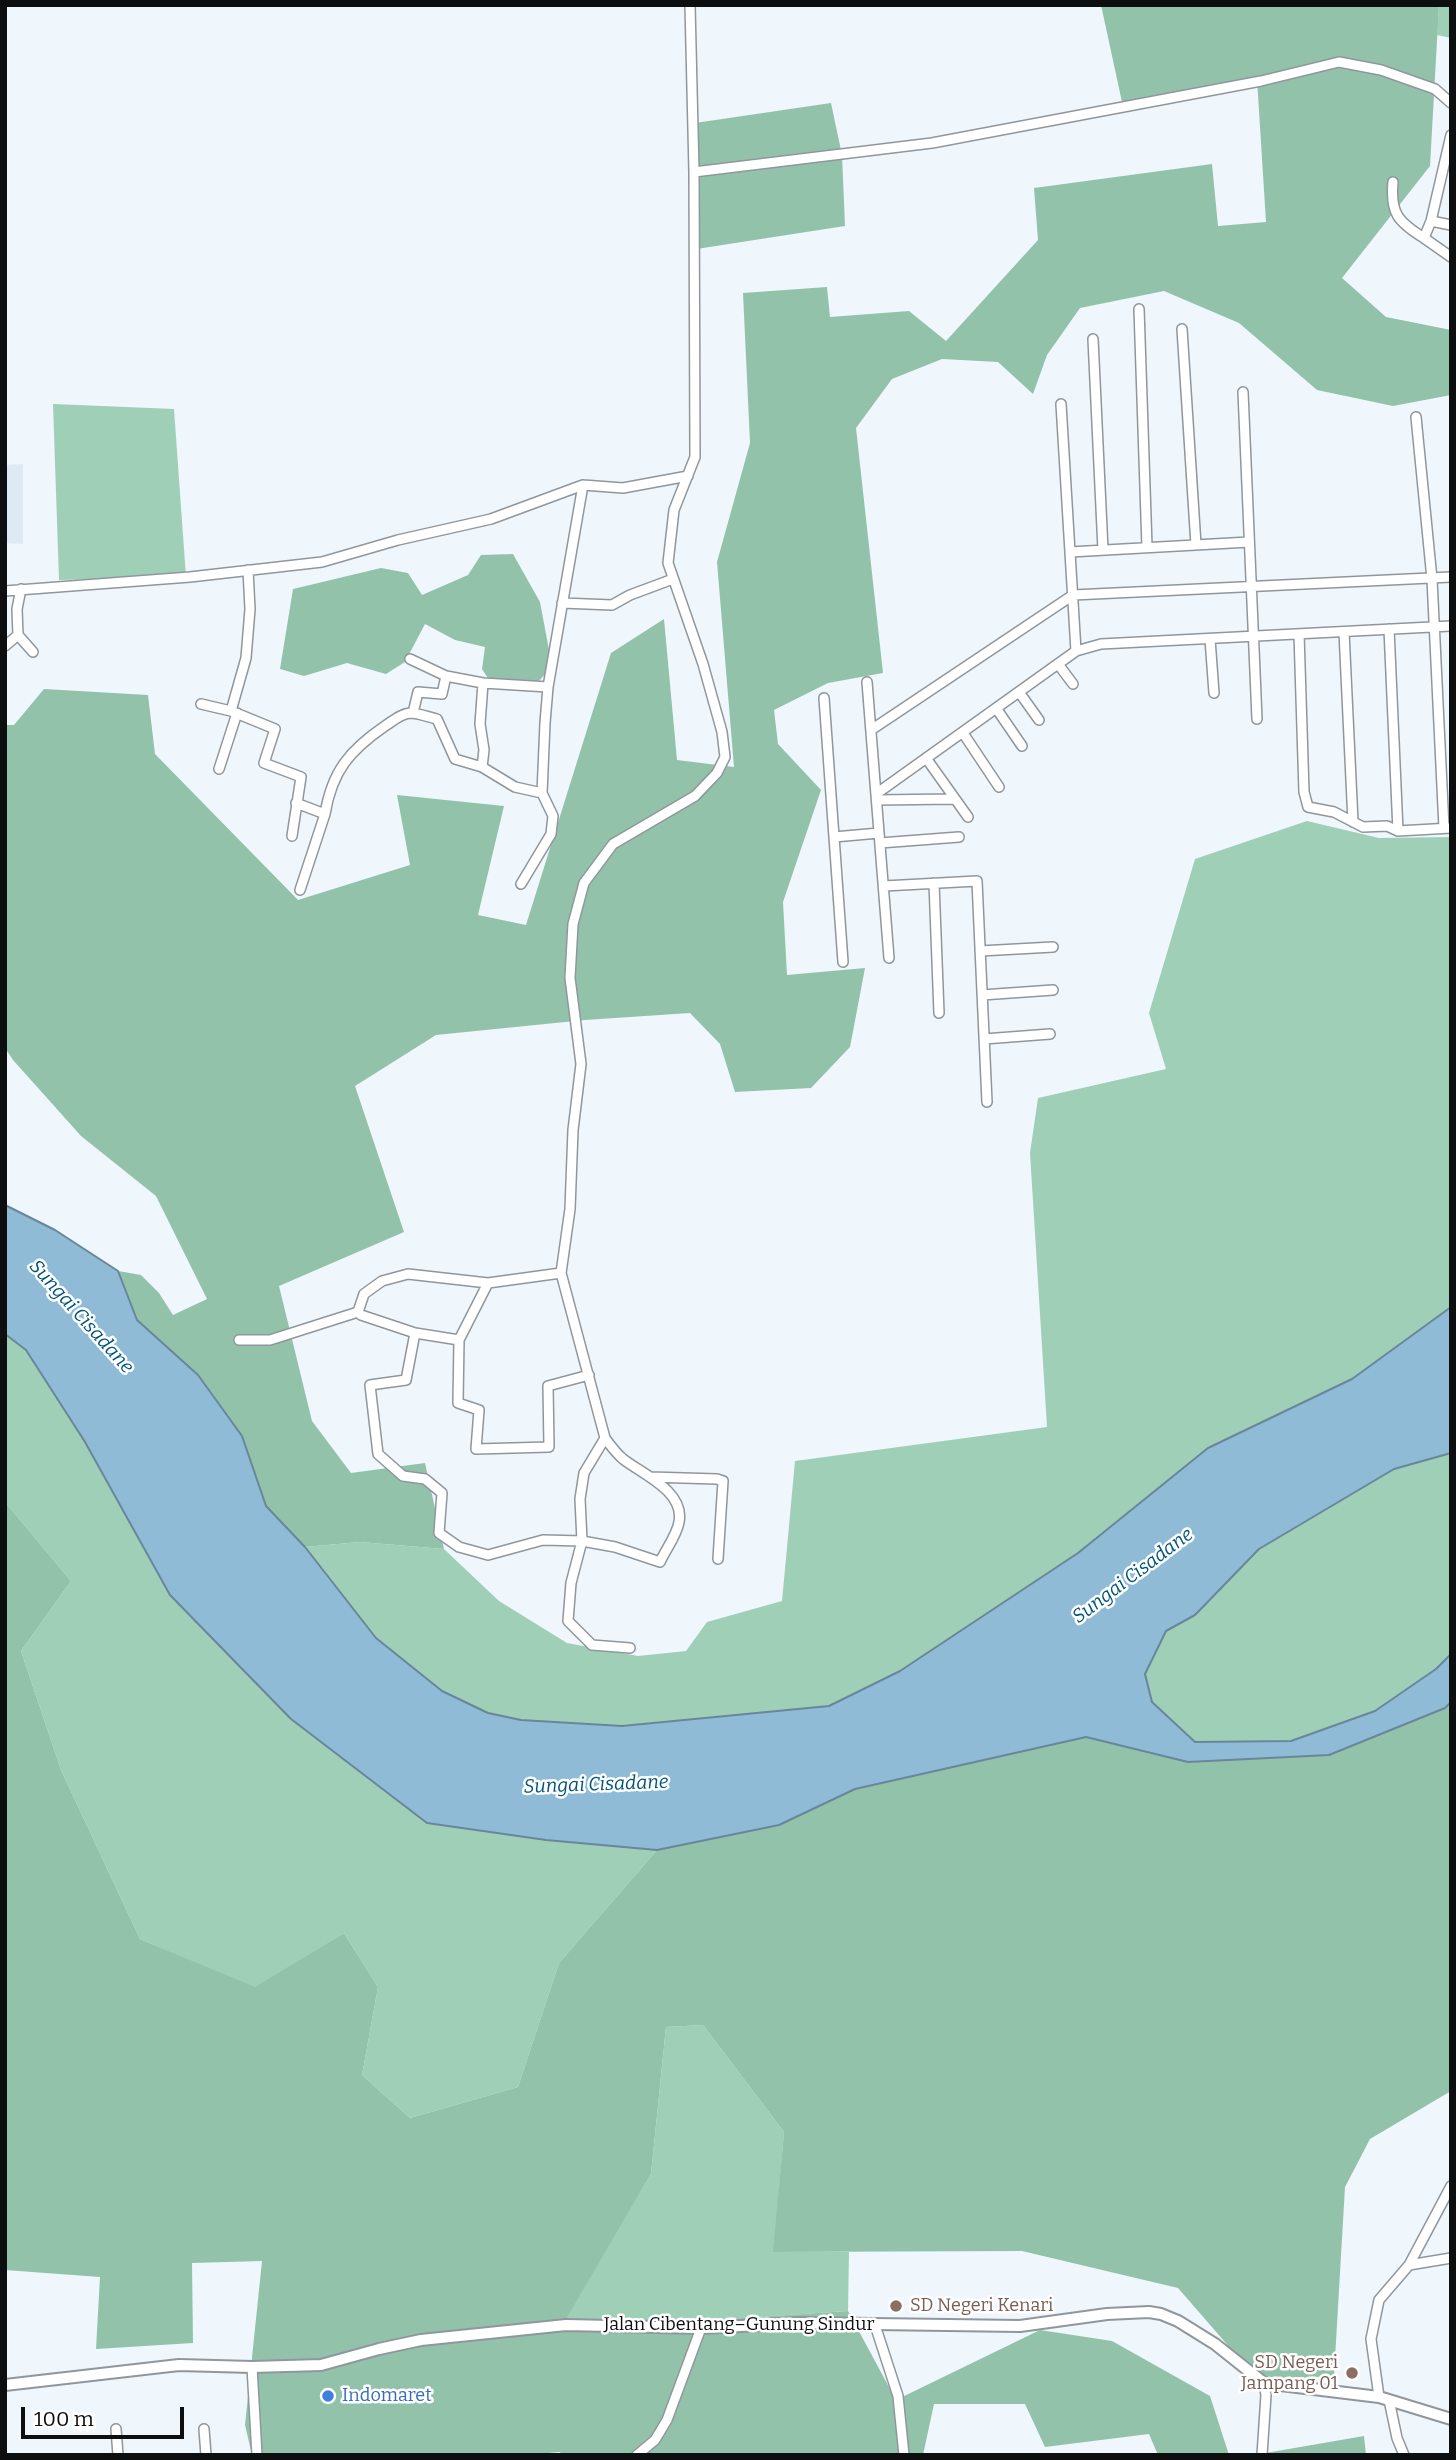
<!DOCTYPE html>
<meta charset="utf-8">
<style>
body{margin:0}
#map{position:relative;width:1456px;height:2460px;overflow:hidden;background:#eff6fc;font-family:Bitter,serif}
canvas{display:block}
.frame{position:absolute;inset:0;border:7px solid #0c0e10;pointer-events:none}
.scale{position:absolute;left:21px;top:2407px;width:163px;height:32px;box-sizing:border-box;border:4px solid #0c0e10;border-top:0;padding-left:9px;font-size:21px;line-height:24px;white-space:nowrap;color:#0c0e10;-webkit-text-stroke:5px #fff;paint-order:stroke}
</style>
<div id="map">
<canvas width="1456" height="2460"></canvas>
<div class="frame"></div>
<div class="scale">100 m</div>
</div>
<script>
const g = document.querySelector('canvas').getContext('2d');
g.lineJoin = 'round';
function fillPath(path, color) { g.fillStyle = color; g.fill(path, 'evenodd'); }
function trace(path, color, width, dash) { g.strokeStyle = color; g.lineWidth = width; g.lineCap = dash ? 'butt' : 'round'; g.setLineDash(dash || []); g.stroke(path); }
function label(font, color, halo, rows, align = 'center') {
  g.font = font + ' Bitter,serif'; g.lineWidth = 5; g.setLineDash([]); g.textBaseline = 'middle'; g.strokeStyle = halo; g.fillStyle = color; for (const [text, x, y, turn = 0] of rows) {
    g.save(); g.translate(x, y); g.rotate((+turn || 0) * Math.PI / 180); g.textAlign = isNaN(turn) ? turn : align; if (halo) g.strokeText(text, 0, 0); g.fillText(text, 0, 0); g.restore();
  }
}
fillPath(new Path2D(`
 M 23,464 L 23,544 L 5,543 L 5,465 Z`), '#ddeaf5');
fillPath(new Path2D(`
 M 1439,5 L 1451,5 L 1451,38 L 1437,35 Z
 M 53,404 L 174,409 L 186,577 L 59,580 Z
 M 1307,821 L 1379,838 L 1451,837 L 1451,1307 L 1352,1379 L 1208,1448 L 1078,1553 L 900,1671 L 829,1706 L 622,1726 L 521,1720 L 488,1713 L 442,1691 L 376,1638 L 305,1547 L 360,1542 L 444,1549 L 499,1601 L 567,1643 L 638,1656 L 686,1651 L 707,1622 L 782,1601 L 795,1461 L 1047,1427 L 1030,1153 L 1038,1098 L 1166,1069 L 1149,1013 L 1195,859 Z
 M 5,1334 L 26,1350 L 85,1442 L 170,1595 L 291,1719 L 427,1823 L 546,1840 L 657,1850 L 559,1963 L 518,2087 L 410,2118 L 362,2075 L 378,1987 L 344,1933 L 255,1988 L 140,1939 L 61,1770 L 21,1651 L 71,1581 L 5,1502 Z
 M 1451,1453 L 1451,1654 L 1436,1669 L 1375,1711 L 1291,1741 L 1195,1742 L 1152,1702 L 1145,1674 L 1166,1631 L 1195,1615 L 1259,1549 L 1394,1469 Z
 M 703,2025 L 784,2132 L 774,2252 L 849,2252 L 848,2311 L 682,2322 L 565,2319 L 651,2174 L 666,2027 Z`), '#a0cfb7');
fillPath(new Path2D(`
 M 1101,5 L 1439,5 L 1430,166 L 1342,278 L 1386,317 L 1451,330 L 1451,395 L 1393,406 L 1317,390 L 1239,323 L 1164,291 L 1080,308 L 1047,355 L 1033,394 L 998,362 L 942,359 L 892,379 L 856,428 L 883,673 L 828,683 L 774,710 L 778,744 L 821,790 L 783,902 L 787,975 L 865,968 L 850,1047 L 811,1088 L 735,1092 L 720,1044 L 690,1013 L 585,1020 L 436,1035 L 355,1086 L 404,1232 L 279,1286 L 312,1421 L 351,1473 L 425,1463 L 444,1549 L 360,1542 L 305,1547 L 266,1506 L 242,1436 L 198,1375 L 137,1320 L 118,1271 L 141,1275 L 159,1293 L 173,1315 L 207,1299 L 156,1196 L 81,1136 L 13,1060 L 5,1048 L 5,725 L 14,725 L 44,689 L 148,695 L 155,754 L 298,900 L 410,865 L 397,795 L 504,806 L 478,915 L 526,925 L 611,653 L 664,619 L 677,760 L 734,767 L 717,562 L 750,443 L 743,293 L 827,287 L 830,317 L 909,311 L 946,341 L 1038,240 L 1034,188 L 1212,164 L 1218,226 L 1266,222 L 1257,79 L 1122,102 Z
 M 831,103 L 842,155 L 845,226 L 690,250 L 688,124 Z
 M 513,554 L 540,602 L 552,666 L 533,688 L 493,686 L 482,669 L 485,647 L 455,640 L 425,624 L 405,662 L 386,674 L 347,663 L 304,676 L 280,669 L 293,589 L 381,568 L 408,573 L 422,595 L 468,575 L 481,555 Z
 M 5,1502 L 71,1581 L 21,1651 L 61,1770 L 140,1939 L 255,1987 L 344,1933 L 378,1987 L 362,2075 L 410,2118 L 518,2087 L 559,1963 L 657,1850 L 779,1825 L 855,1789 L 1086,1737 L 1188,1762 L 1329,1755 L 1445,1708 L 1451,1702 L 1451,2091 L 1370,2139 L 1345,2187 L 1334,2376 L 1258,2380 L 1178,2288 L 1022,2251 L 773,2252 L 784,2132 L 703,2025 L 666,2027 L 651,2174 L 566,2319 L 682,2322 L 848,2311 L 896,2400 L 1040,2330 L 1112,2341 L 1210,2396 L 1229,2455 L 1158,2455 L 1149,2434 L 1045,2447 L 1025,2404 L 934,2404 L 923,2455 L 561,2455 L 560,2452 L 523,2455 L 252,2455 L 245,2425 L 262,2261 L 192,2263 L 193,2343 L 96,2349 L 100,2277 L 5,2270 Z
 M 1364,2436 L 1366,2455 L 1254,2455 Z`), '#93c2aa');
const water = new Path2D(`
 M 5,1205 L 55,1230 L 118,1271 L 137,1320 L 198,1375 L 242,1436 L 266,1506 L 305,1547 L 376,1638 L 442,1691 L 488,1713 L 521,1720 L 622,1726 L 829,1706 L 900,1671 L 1078,1553 L 1208,1448 L 1352,1379 L 1451,1307 L 1451,1453 L 1394,1469 L 1259,1549 L 1195,1615 L 1166,1631 L 1145,1674 L 1152,1702 L 1195,1742 L 1291,1741 L 1375,1711 L 1436,1669 L 1451,1654 L 1451,1702 L 1445,1708 L 1329,1755 L 1188,1762 L 1086,1737 L 855,1789 L 779,1825 L 657,1850 L 546,1840 L 427,1823 L 291,1719 L 170,1595 L 85,1442 L 26,1350 L 5,1334 Z`);
fillPath(water, '#8fbbd6');
trace(water, '#68879b', 2);
const minor = new Path2D(`
 M 694,172 L 932,143 L 1261,81 L 1339,62 L 1381,70 L 1435,89 L 1451,103
 M 1393,182 C 1390,213 1398,222 1424,238 L 1431,221 L 1451,135
 M 1431,221 L 1451,225
 M 1424,238 L 1451,257
 M 1139,309 L 1147,547
 M 1182,329 L 1196,545
 M 1093,339 L 1103,550
 M 1243,392 L 1257,719
 M 1061,404 L 1076,651
 M 1416,417 L 1432,579 L 1444,828
 M 1070,552 L 1249,542
 M 5,591 L 190,577 L 322,562 L 398,540 L 491,519 L 583,485 L 623,488 L 688,476
 M 562,603 L 612,605 L 630,595 L 673,579
 M 1389,629 L 1398,831
 M 1344,632 L 1353,822
 M 1299,634 L 1304,792 L 1308,807 L 1334,812 L 1363,827 L 1387,826 L 1398,831 L 1451,828
 M 18,635 L 33,652
 M 1210,639 L 1214,693
 M 5,646 L 18,635 L 17,609 L 21,589
 M 410,659 L 446,676 L 483,683 L 548,687
 M 1058,664 L 1073,684
 M 867,682 L 889,958
 M 1019,692 L 1039,720
 M 824,698 L 843,962
 M 201,704 L 231,711 L 275,729 L 264,763 L 301,777 L 292,836
 M 996,708 L 1022,746
 M 231,711 L 246,658 L 250,609 L 248,570
 M 413,713 L 418,692 L 442,694 L 446,676
 M 871,730 L 1073,595 L 1451,577
 M 963,733 L 999,787
 M 926,758 L 968,817
 M 482,767 L 484,750 L 480,724 L 483,683
 M 219,769 L 237,713
 M 876,794 L 1076,651 L 1101,644 L 1451,626
 M 877,800 L 953,799
 M 296,803 L 325,814 L 300,890
 M 325,814 C 332,771 350,750 385,726 C 393,721 400,714 410,713 C 418,713 428,717 437,719 L 455,759 L 482,767 L 515,787 L 542,793
 M 834,837 L 879,833
 M 880,843 L 959,837
 M 934,883 L 939,1013
 M 521,884 L 551,834 L 553,816 L 542,793 L 545,723 L 548,687 L 583,485
 M 884,886 L 977,881 L 987,1102
 M 980,951 L 1053,947
 M 982,995 L 1053,990
 M 984,1039 L 1050,1034
 M 488,1283 L 459,1340 L 458,1403 L 479,1410 L 476,1449 L 549,1447 L 548,1386 L 589,1375
 M 358,1312 L 361,1315 L 415,1333 L 459,1340
 M 415,1333 L 406,1380 L 370,1385 L 378,1454 L 403,1476 L 425,1479 L 442,1493 L 439,1533 L 459,1547 L 488,1555 L 543,1540 L 582,1541 L 615,1547 L 660,1562 C 666,1549 677,1535 679,1522 C 685,1491 642,1474 623,1459 C 616,1453 610,1445 605,1438 L 561,1273 L 570,1209 L 573,1130 L 581,1064 L 570,978 L 573,924 L 584,883 L 613,844 L 695,796 L 717,773 L 725,757 L 722,732 L 703,664 L 668,563 L 674,510 L 695,457 L 694,172 L 690,5
 M 239,1340 L 270,1340 L 358,1312 L 364,1294 L 382,1281 L 408,1274 L 488,1283 L 561,1273
 M 605,1438 L 584,1473 L 580,1499 L 582,1541 L 571,1583 L 568,1621 L 592,1645 L 630,1648
 M 650,1477 L 717,1479 L 723,1481 L 718,1559
 M 1409,2265 L 1451,2258
 M 875,2325 L 898,2396 L 904,2455
 M 252,2367 L 257,2455
 M 1379,2397 L 1371,2339 L 1379,2300 L 1409,2265 L 1451,2186
 M 1389,2400 L 1397,2438 L 1404,2455
 M 116,2429 L 118,2455
 M 204,2429 L 206,2455
 M 637,2455 L 655,2440 L 667,2420 L 701,2328
 M 1262,2455 L 1266,2395 L 1264,2383`);
const tertiary = new Path2D(`
 M 5,2385 L 179,2365 L 252,2367 L 321,2365 L 379,2349 L 421,2340 L 566,2325 L 701,2328 L 801,2323 L 1020,2326 L 1107,2314 L 1149,2312 L 1161,2314 L 1178,2321 L 1215,2344 L 1264,2383 L 1379,2397 L 1451,2419`);
trace(minor, '#90979c', 12);
trace(tertiary, '#90979c', 14);
trace(minor, '#fff', 9);
trace(tertiary, '#fff', 10);
for (const [x, y, r, color] of [
 [896,2306,7,"#8d6e63"],
 [1352,2373,7,"#8d6e63"],
 [328,2396,7,"#3f7fe0"]
]) { const dot = new Path2D(); dot.arc(x, y, r, 0, 2 * Math.PI); g.fillStyle = color; g.fill(dot); trace(dot, '#fff', 2.5); }
label('18px', '#785e54', '#fff', [
 ["SD Negeri Kenari",910,2306],
 ["SD Negeri",1338,2363,"right"],
 ["Jampang 01",1338,2384,"right"]
], 'left');
label('18px', '#0c0e10', '#fff', [
 ["Jalan Cibentang–Gunung Sindur",739,2325]
]);
label('18px', '#366cbe', '#fff', [
 ["Indomaret",342,2396]
], 'left');
label('italic 19px', '#005478', '#fff', [
 ["Sungai Cisadane",81,1317,48],
 ["Sungai Cisadane",1133,1576,-37],
 ["Sungai Cisadane",596,1785,-2]
]);
</script>
